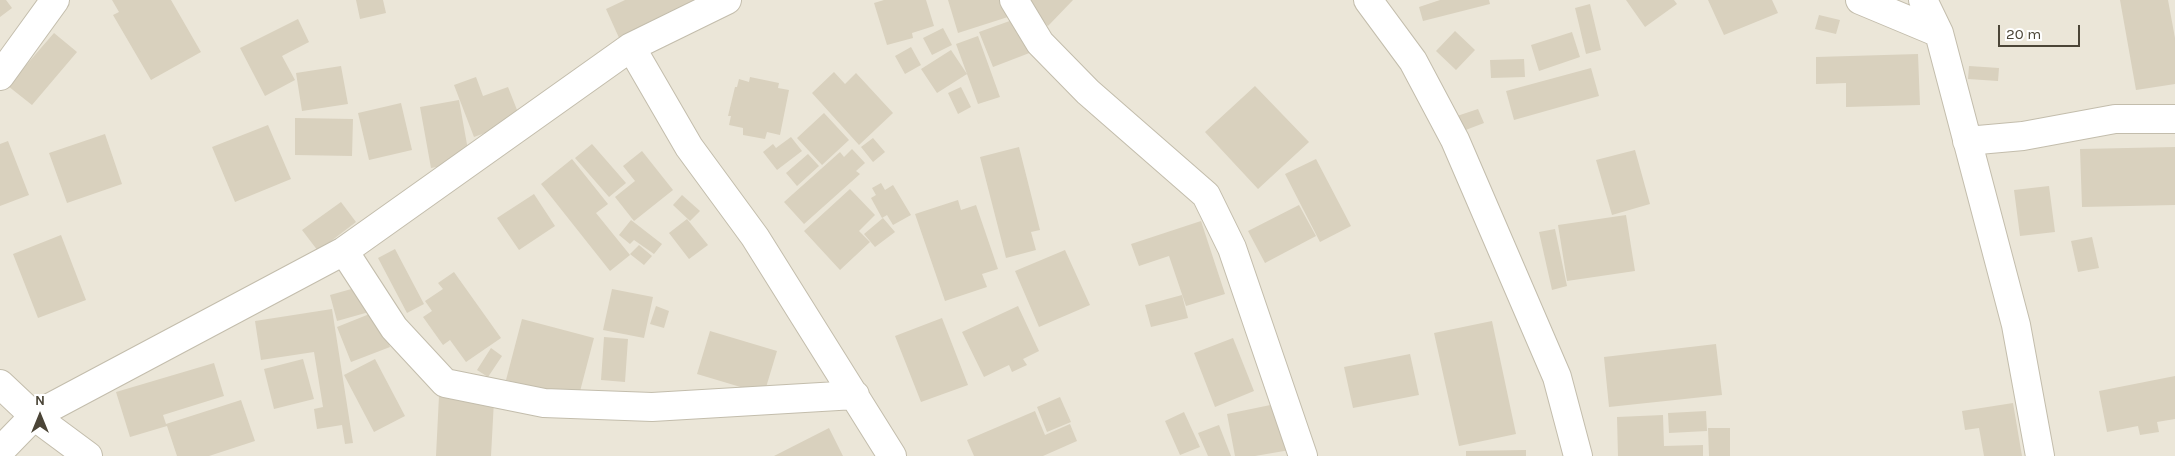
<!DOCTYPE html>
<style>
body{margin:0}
#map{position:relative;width:2175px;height:456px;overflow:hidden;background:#f6f3ea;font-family:Karla,sans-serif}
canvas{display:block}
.north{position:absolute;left:15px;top:391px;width:50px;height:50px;-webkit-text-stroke:4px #fff;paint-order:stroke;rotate:0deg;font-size:14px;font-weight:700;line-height:20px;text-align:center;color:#4b4537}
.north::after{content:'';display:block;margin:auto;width:18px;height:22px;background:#4b4537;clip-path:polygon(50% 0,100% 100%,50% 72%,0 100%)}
.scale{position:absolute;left:1998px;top:25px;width:82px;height:22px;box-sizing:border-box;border:2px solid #4b4537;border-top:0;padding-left:6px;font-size:15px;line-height:18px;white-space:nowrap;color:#4b4537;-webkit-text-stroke:4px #fff;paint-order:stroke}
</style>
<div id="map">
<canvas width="2175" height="456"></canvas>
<div class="north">N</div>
<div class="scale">20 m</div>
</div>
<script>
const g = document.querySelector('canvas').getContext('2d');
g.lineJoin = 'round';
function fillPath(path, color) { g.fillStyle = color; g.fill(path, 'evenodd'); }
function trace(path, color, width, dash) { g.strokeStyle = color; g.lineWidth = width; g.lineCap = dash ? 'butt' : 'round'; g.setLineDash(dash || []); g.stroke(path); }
fillPath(new Path2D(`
 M 0,0 L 2175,0 L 2175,456 L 0,456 Z`), '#ebe6d8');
fillPath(new Path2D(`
 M 0,0 L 6,0 L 12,8 L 0,17 Z
 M 112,0 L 171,0 L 201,52 L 151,80 L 113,15 L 119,12 Z
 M 356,0 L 383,0 L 386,13 L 360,19 Z
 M 625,0 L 706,0 L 620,40 L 606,9 Z
 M 884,0 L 926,0 L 934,26 L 912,33 L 913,38 L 887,45 L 874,3 Z
 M 948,0 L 1007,0 L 1011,16 L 958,33 Z
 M 1021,0 L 1073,0 L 1048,26 Z
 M 1440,0 L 1489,0 L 1490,4 L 1423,21 L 1419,7 Z
 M 1626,0 L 1674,0 L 1677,4 L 1645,27 Z
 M 1708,0 L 1772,0 L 1778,13 L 1724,35 Z
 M 2120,0 L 2168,0 L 2175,38 L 2175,84 L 2136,90 Z
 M 1590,4 L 1601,50 L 1586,54 L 1575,8 Z
 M 1819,15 L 1840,20 L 1836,34 L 1815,29 Z
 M 1018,18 L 1032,52 L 993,67 L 979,32 Z
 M 298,19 L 309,42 L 282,56 L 295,80 L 265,96 L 240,48 Z
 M 943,28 L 952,45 L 932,55 L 923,38 Z
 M 1455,31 L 1475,50 L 1456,70 L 1436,51 Z
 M 1572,32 L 1580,57 L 1539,71 L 1531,45 Z
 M 54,33 L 77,52 L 32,105 L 8,86 Z
 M 978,36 L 1000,97 L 978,104 L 956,44 Z
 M 911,47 L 921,65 L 905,74 L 895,56 Z
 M 951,50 L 967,74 L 937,93 L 921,69 Z
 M 1918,54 L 1920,105 L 1846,107 L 1846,83 L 1816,84 L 1816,57 Z
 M 1524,59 L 1525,77 L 1491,78 L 1490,60 Z
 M 341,66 L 348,104 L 302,111 L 296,73 Z
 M 1969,66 L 1999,68 L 1998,81 L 1968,79 Z
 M 1591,68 L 1599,96 L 1514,120 L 1506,91 Z
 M 834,72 L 845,84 L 856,73 L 893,113 L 859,145 L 812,93 Z
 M 476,77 L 483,96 L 508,87 L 521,120 L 474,137 L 454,85 Z
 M 750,77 L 779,83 L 778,88 L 789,90 L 780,135 L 767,132 L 765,139 L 743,135 L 743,128 L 729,125 L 731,116 L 728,116 L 735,87 L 737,87 L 739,79 L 749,82 Z
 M 1255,86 L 1309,142 L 1258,189 L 1205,132 Z
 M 961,87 L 971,107 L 958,114 L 948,93 Z
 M 459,100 L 470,161 L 431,168 L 420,107 Z
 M 401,103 L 412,150 L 369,160 L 358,113 Z
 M 1478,109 L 1484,123 L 1463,131 L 1457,116 Z
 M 824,113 L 849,140 L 822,165 L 797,138 Z
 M 295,118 L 353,119 L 352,156 L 295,155 Z
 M 268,125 L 291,179 L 235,202 L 212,147 Z
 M 105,134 L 122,184 L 67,203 L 49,153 Z
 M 791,137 L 802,151 L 777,170 L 763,152 L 773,144 L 776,148 Z
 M 873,138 L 885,152 L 873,162 L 861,147 Z
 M 8,141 L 29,195 L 0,206 L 0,144 Z
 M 592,144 L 626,183 L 609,197 L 575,158 Z
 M 1019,147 L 1040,230 L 1031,232 L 1036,250 L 1006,258 L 980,157 Z
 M 2175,147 L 2175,205 L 2082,207 L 2080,149 Z
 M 852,149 L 865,163 L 856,171 L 860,174 L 804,224 L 784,202 L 840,152 L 844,157 Z
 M 1635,150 L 1650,204 L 1612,215 L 1596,160 Z
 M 642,151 L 673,190 L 634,221 L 615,197 L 635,181 L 623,166 Z
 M 808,154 L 819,166 L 797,186 L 786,173 Z
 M 572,159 L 608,204 L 596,213 L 630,255 L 610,271 L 541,184 Z
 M 1316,159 L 1351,226 L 1320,242 L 1285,174 Z
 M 881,183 L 885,190 L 893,185 L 911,215 L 893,225 L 887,215 L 882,218 L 871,198 L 876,195 L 872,188 Z
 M 2049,186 L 2055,232 L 2020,236 L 2014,190 Z
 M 850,189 L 875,215 L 859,231 L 870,242 L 840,270 L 804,231 Z
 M 534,194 L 555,226 L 519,250 L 497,218 Z
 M 682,195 L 700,211 L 690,221 L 673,205 Z
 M 958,200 L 961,210 L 976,205 L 998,269 L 982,274 L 987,287 L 945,301 L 915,214 Z
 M 341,202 L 356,222 L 318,251 L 302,230 Z
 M 1299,205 L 1316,236 L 1265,263 L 1248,231 Z
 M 1626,215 L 1635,271 L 1567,281 L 1558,225 Z
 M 883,218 L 895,232 L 875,247 L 864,234 Z
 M 687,219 L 708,245 L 689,259 L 669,233 Z
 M 631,220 L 662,244 L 654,254 L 634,240 L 630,244 L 619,235 Z
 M 1201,221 L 1225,294 L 1186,306 L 1169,256 L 1139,266 L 1131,244 Z
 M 1555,229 L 1567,286 L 1552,290 L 1539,232 Z
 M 61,235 L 86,300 L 38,318 L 13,254 Z
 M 2092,237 L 2099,268 L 2078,272 L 2071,241 Z
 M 639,245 L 652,256 L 644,265 L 630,254 Z
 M 395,249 L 424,304 L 407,313 L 378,258 Z
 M 1065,250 L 1090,305 L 1039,327 L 1015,271 Z
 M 454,272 L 501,338 L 466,362 L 450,340 L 443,345 L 423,317 L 432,311 L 425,301 L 443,289 L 438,283 Z
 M 362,286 L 369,312 L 337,321 L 330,295 Z
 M 612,289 L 653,297 L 644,338 L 603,330 Z
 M 1182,295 L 1188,318 L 1151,327 L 1145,305 Z
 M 656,306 L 669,311 L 664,328 L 650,324 Z
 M 1018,306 L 1039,351 L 1023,359 L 1027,365 L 1012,372 L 1009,365 L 984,377 L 962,332 Z
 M 332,309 L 353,443 L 345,444 L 342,425 L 317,429 L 314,409 L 323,407 L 314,352 L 261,360 L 255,321 Z
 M 377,311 L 390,347 L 351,362 L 337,327 Z
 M 942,318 L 968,385 L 921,402 L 895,336 Z
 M 522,319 L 594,338 L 578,399 L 506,380 Z
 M 1492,321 L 1516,434 L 1459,446 L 1434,333 Z
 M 710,331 L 777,351 L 764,394 L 697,374 Z
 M 604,337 L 628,339 L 625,382 L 601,380 Z
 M 1233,338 L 1254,391 L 1215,407 L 1194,353 Z
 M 1716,344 L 1722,395 L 1609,407 L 1604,357 Z
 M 491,348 L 502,356 L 488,377 L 477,370 Z
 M 1410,354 L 1419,395 L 1353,408 L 1344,367 Z
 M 303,359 L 314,399 L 274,409 L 264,369 Z
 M 375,359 L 405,416 L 374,432 L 344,375 Z
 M 214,363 L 224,396 L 163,415 L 166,424 L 241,400 L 255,441 L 209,456 L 177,456 L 167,426 L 130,437 L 116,392 Z
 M 2175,376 L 2175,419 L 2157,422 L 2159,432 L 2140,435 L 2138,426 L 2107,432 L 2099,391 Z
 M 439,396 L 494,400 L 491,456 L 436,456 Z
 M 1060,397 L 1071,422 L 1047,432 L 1037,407 Z
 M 1280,403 L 1290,450 L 1255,456 L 1235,456 L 1227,414 Z
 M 2013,403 L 2022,456 L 1984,456 L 1979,428 L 1965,430 L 1962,411 Z
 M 1035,411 L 1045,435 L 1070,424 L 1077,441 L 1043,456 L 974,456 L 967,440 Z
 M 1706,411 L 1707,431 L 1669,433 L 1668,413 Z
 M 1184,412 L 1200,447 L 1180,455 L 1165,421 Z
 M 1663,415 L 1664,446 L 1703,445 L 1703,456 L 1618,456 L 1617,417 Z
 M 1219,425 L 1231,456 L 1208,456 L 1198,433 Z
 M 829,428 L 843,456 L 774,456 Z
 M 1708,428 L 1730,428 L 1730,456 L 1709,456 Z
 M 1526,450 L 1526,456 L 1466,456 L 1466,451 Z`), '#d9d1be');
const minor = new Path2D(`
 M 1014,0 L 1040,43 L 1088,92 L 1206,195 L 1232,248 L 1303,456
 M 1368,0 L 1413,61 L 1455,140 L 1557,377 L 1578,456
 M 1860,0 L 1939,33
 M 1923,0 L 1939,33 L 2016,325 L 2040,456
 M 631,47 L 689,147 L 755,237 L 892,456
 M 0,76 L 55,0
 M 1967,141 L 2023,136 L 2115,119 L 2175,119
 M 344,251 L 394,328 L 445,383 L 544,403 L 652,407 L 855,395
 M 0,384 L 34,416 L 88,456
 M 0,451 L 34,416 L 344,251 L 631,47 L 727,0`);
trace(minor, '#c3bdac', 30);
trace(minor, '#fff', 28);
</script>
